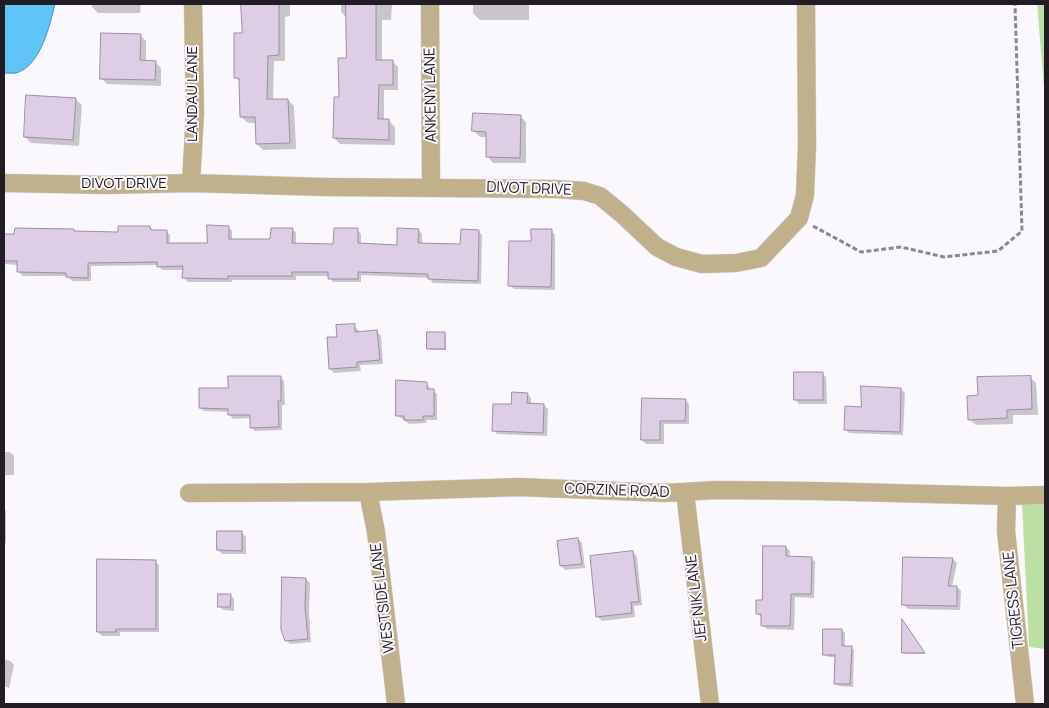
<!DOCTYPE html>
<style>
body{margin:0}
#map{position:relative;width:1049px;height:708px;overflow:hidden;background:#fbf8fd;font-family:Manrope,sans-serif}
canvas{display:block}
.frame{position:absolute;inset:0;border:5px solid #221c25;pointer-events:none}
</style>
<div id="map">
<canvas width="1049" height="708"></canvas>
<div class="frame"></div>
</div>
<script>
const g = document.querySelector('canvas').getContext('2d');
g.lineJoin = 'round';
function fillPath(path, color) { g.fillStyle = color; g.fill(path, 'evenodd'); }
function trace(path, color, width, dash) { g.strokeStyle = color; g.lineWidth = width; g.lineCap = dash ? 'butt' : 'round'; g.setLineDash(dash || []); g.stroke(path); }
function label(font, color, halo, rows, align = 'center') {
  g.font = font + ' Manrope,sans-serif'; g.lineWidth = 4; g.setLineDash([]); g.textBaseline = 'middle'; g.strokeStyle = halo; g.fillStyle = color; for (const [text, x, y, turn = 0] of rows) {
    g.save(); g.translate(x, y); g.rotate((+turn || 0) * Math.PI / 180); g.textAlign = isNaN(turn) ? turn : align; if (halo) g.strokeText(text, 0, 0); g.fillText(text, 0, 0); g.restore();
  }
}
fillPath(new Path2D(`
 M 1037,4 L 1045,4 L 1045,100 Z
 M 1022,503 L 1045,503 L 1045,649 L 1029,647 Z`), '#bce0a4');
const water = new Path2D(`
 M 4,4 L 55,4 C 50,25 41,63 19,72 C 15,74 9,73 4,73 Z`);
fillPath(water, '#61c4f6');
trace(water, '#4e92b7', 1);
fillPath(new Path2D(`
 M 92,4 L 141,4 L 140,13 L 98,13 L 92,7 Z
 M 243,4 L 290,4 L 290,16 L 285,17 L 285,61 L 274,61 L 273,101 L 288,100 L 294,106 L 296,149 L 263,150 L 257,144 L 257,123 L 248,123 L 241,117 L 240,82 L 235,77 L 244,35 Z
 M 341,4 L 392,4 L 391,20 L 382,20 L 382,61 L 392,61 L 398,67 L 398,90 L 384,90 L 384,120 L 389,121 L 395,127 L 395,145 L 340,144 L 334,138 L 348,59 L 347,18 L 341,12 Z
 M 473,4 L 529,4 L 529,20 L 480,20 L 473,13 Z
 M 140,35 L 146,41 L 146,61 L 155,62 L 161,68 L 161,86 L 107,84 L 101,78 Z
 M 75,99 L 82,105 L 79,146 L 31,143 L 25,137 Z
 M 520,116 L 526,122 L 526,163 L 493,163 L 487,156 L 487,137 L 480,137 L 474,131 Z
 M 150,227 L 154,231 L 166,231 L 170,235 L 170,244 L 208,245 L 228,227 L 232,231 L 232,240 L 272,240 L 292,229 L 296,233 L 296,245 L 334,245 L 357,230 L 361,234 L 361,245 L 398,246 L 418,230 L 422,234 L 422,245 L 461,245 L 478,231 L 482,235 L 481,284 L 433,283 L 429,278 L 361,275 L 361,282 L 333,282 L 329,276 L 296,276 L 296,280 L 232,280 L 232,282 L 188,282 L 184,278 L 184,270 L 162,270 L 158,265 L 91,266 L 91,281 L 72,281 L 67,276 L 23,276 L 19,272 L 19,265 L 4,264 L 4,235 L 73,230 L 76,233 L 119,233 Z
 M 551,231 L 555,235 L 555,290 L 514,289 L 510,285 L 532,243 Z
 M 354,326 L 358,330 L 359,333 L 377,332 L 381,336 L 383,364 L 360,365 L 361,371 L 334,373 L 330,369 L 338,338 Z
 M 444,333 L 446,335 L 446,350 L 430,350 L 428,348 Z
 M 822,373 L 826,377 L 827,404 L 799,404 L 795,399 Z
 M 280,377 L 284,381 L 285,405 L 282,405 L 282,430 L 255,431 L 251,427 L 251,418 L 233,419 L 230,415 L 230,412 L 204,411 L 200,408 L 229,389 Z
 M 1030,377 L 1036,383 L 1038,415 L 1013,415 L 1013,424 L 976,425 L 969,419 Z
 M 426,383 L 430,388 L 430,390 L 433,390 L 437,394 L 437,420 L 427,420 L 426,423 L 409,424 L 397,415 Z
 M 901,389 L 905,393 L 903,435 L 849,433 L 845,429 L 862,408 Z
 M 527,394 L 531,398 L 531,404 L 544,405 L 548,409 L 547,436 L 497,434 L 493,430 L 512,406 Z
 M 643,399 L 685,400 L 689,404 L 689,424 L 664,424 L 664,444 L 646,444 L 642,440 Z
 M 4,452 L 10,452 L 14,456 L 14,475 L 4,475 Z
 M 4,509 L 6,511 L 6,543 L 4,543 Z
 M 242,533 L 246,537 L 246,554 L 222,554 L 218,550 Z
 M 578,539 L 582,543 L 585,568 L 565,570 L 561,566 Z
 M 786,547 L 790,551 L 789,557 L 811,558 L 815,562 L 814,598 L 795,597 L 794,630 L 767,629 L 762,625 L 761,617 L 757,613 Z
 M 633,552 L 637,557 L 642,605 L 634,606 L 635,617 L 602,621 L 598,617 Z
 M 953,559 L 957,563 L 952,587 L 957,587 L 961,591 L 960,610 L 908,609 L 904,605 Z
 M 155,561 L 159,565 L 159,632 L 120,632 L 120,636 L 102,636 L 98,632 Z
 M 306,579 L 310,583 L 309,612 L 311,642 L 290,644 L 286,640 Z
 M 230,595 L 234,599 L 234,611 L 223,610 L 219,606 Z
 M 903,622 L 925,654 L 905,654 L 904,652 Z
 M 841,630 L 845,633 L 845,647 L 851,647 L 854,650 L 853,687 L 839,686 L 836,683 L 837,657 L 828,657 L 824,654 Z
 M 4,659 L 10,661 L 14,665 L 9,688 L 4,686 Z`), '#0003');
const building = new Path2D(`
 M 241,4 L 279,4 L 279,55 L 268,56 L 267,99 L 288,99 L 290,143 L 256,144 L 255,117 L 240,117 L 239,78 L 234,78 L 234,33 L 242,33 Z
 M 346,4 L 376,4 L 376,60 L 393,60 L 393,85 L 379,85 L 378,119 L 389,119 L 389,140 L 333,138 L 334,97 L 339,97 L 338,58 L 346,58 Z
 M 101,33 L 141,34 L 140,60 L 156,61 L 155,80 L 100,79 Z
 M 26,95 L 76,98 L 73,140 L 24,137 Z
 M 473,113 L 521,115 L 520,158 L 486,157 L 486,132 L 472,131 Z
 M 207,225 L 229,226 L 229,239 L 270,239 L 271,228 L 293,228 L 292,243 L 333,244 L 334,228 L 358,228 L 358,243 L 397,245 L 397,228 L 419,229 L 418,243 L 460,244 L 461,229 L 479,230 L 478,281 L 428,279 L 428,274 L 358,272 L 358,279 L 328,279 L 328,272 L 292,272 L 292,276 L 228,276 L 228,279 L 182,278 L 183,266 L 157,267 L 157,262 L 88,263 L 88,278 L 66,277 L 66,273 L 17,272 L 17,261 L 4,261 L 4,234 L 14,234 L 15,228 L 74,229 L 74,231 L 118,232 L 118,226 L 150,226 L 151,230 L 167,230 L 167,243 L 207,243 Z
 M 531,229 L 552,229 L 551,287 L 508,286 L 509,241 L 531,241 Z
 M 355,324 L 355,332 L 377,330 L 380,360 L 357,362 L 357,367 L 329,369 L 327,337 L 337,337 L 336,325 Z
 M 427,332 L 445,332 L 445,349 L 427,349 Z
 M 794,372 L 823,372 L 823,400 L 794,400 Z
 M 228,376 L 281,376 L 281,401 L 278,401 L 279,427 L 250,428 L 250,415 L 228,415 L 228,409 L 199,408 L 199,388 L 228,388 Z
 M 1031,376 L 1032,409 L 1007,410 L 1007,418 L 968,420 L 967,396 L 978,395 L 977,377 Z
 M 396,380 L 427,382 L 427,389 L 434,389 L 434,416 L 423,416 L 423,420 L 404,420 L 404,416 L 396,416 Z
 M 861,386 L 901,388 L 900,432 L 844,430 L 845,406 L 861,407 Z
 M 512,392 L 528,393 L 527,403 L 544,404 L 543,433 L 492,431 L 493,404 L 511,404 Z
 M 642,398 L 686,399 L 685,421 L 660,421 L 660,440 L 641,440 Z
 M 217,531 L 242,531 L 242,551 L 217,550 Z
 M 578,538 L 582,564 L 560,566 L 557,541 Z
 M 763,546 L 786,546 L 786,556 L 812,557 L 811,594 L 791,594 L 790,626 L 761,626 L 761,614 L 756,614 L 756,600 L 762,600 Z
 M 633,551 L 639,602 L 631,602 L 632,613 L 596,617 L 590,556 Z
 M 903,557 L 953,558 L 948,586 L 957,586 L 957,606 L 902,605 Z
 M 97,559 L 156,560 L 156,629 L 116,629 L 116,632 L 97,632 Z
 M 282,577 L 306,578 L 305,607 L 308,639 L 285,641 L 281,630 Z
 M 218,594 L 231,594 L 230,607 L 218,607 Z
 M 902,619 L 925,653 L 902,653 Z
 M 823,629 L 842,629 L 842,646 L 852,646 L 850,684 L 834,684 L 835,655 L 823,655 Z`);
fillPath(building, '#ddcee6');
trace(building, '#9c8da4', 1);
const street = new Path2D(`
 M 430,4 L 431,187
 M 4,183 L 107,185 L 191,183 L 325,187 L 555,189 L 584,191 L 600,196 L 623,215 L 657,247 L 676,257 L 702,264 L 736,263 L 761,258 L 799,218 L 805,195 L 807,146 L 806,4
 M 191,183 L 195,113 L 193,4
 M 368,492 L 376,532 L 396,704
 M 685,492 L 710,704
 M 189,493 L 368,492 L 519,487 L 665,493 L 716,490 L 814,491 L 1007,496 L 1045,495
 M 1007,496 L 1006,531 L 1025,704`);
trace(street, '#d8d5da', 19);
trace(new Path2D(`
 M 813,226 L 861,252 L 901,247 L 944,257 L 998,251 L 1022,231 L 1015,4`), '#8c878e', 3, [5, 2.5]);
trace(street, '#c1b08c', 18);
label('15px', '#221c25', '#fbf8fd', [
 ["LANDAU LANE",193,94,-90],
 ["ANKENY LANE",431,95,-91],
 ["DIVOT DRIVE",124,184],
 ["DIVOT DRIVE",529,189,2],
 ["CORZINE ROAD",617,491,2],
 ["WESTSIDE LANE",383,598,-97],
 ["JEF NIK LANE",697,598,-97],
 ["TIGRESS LANE",1014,600,-96]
]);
</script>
